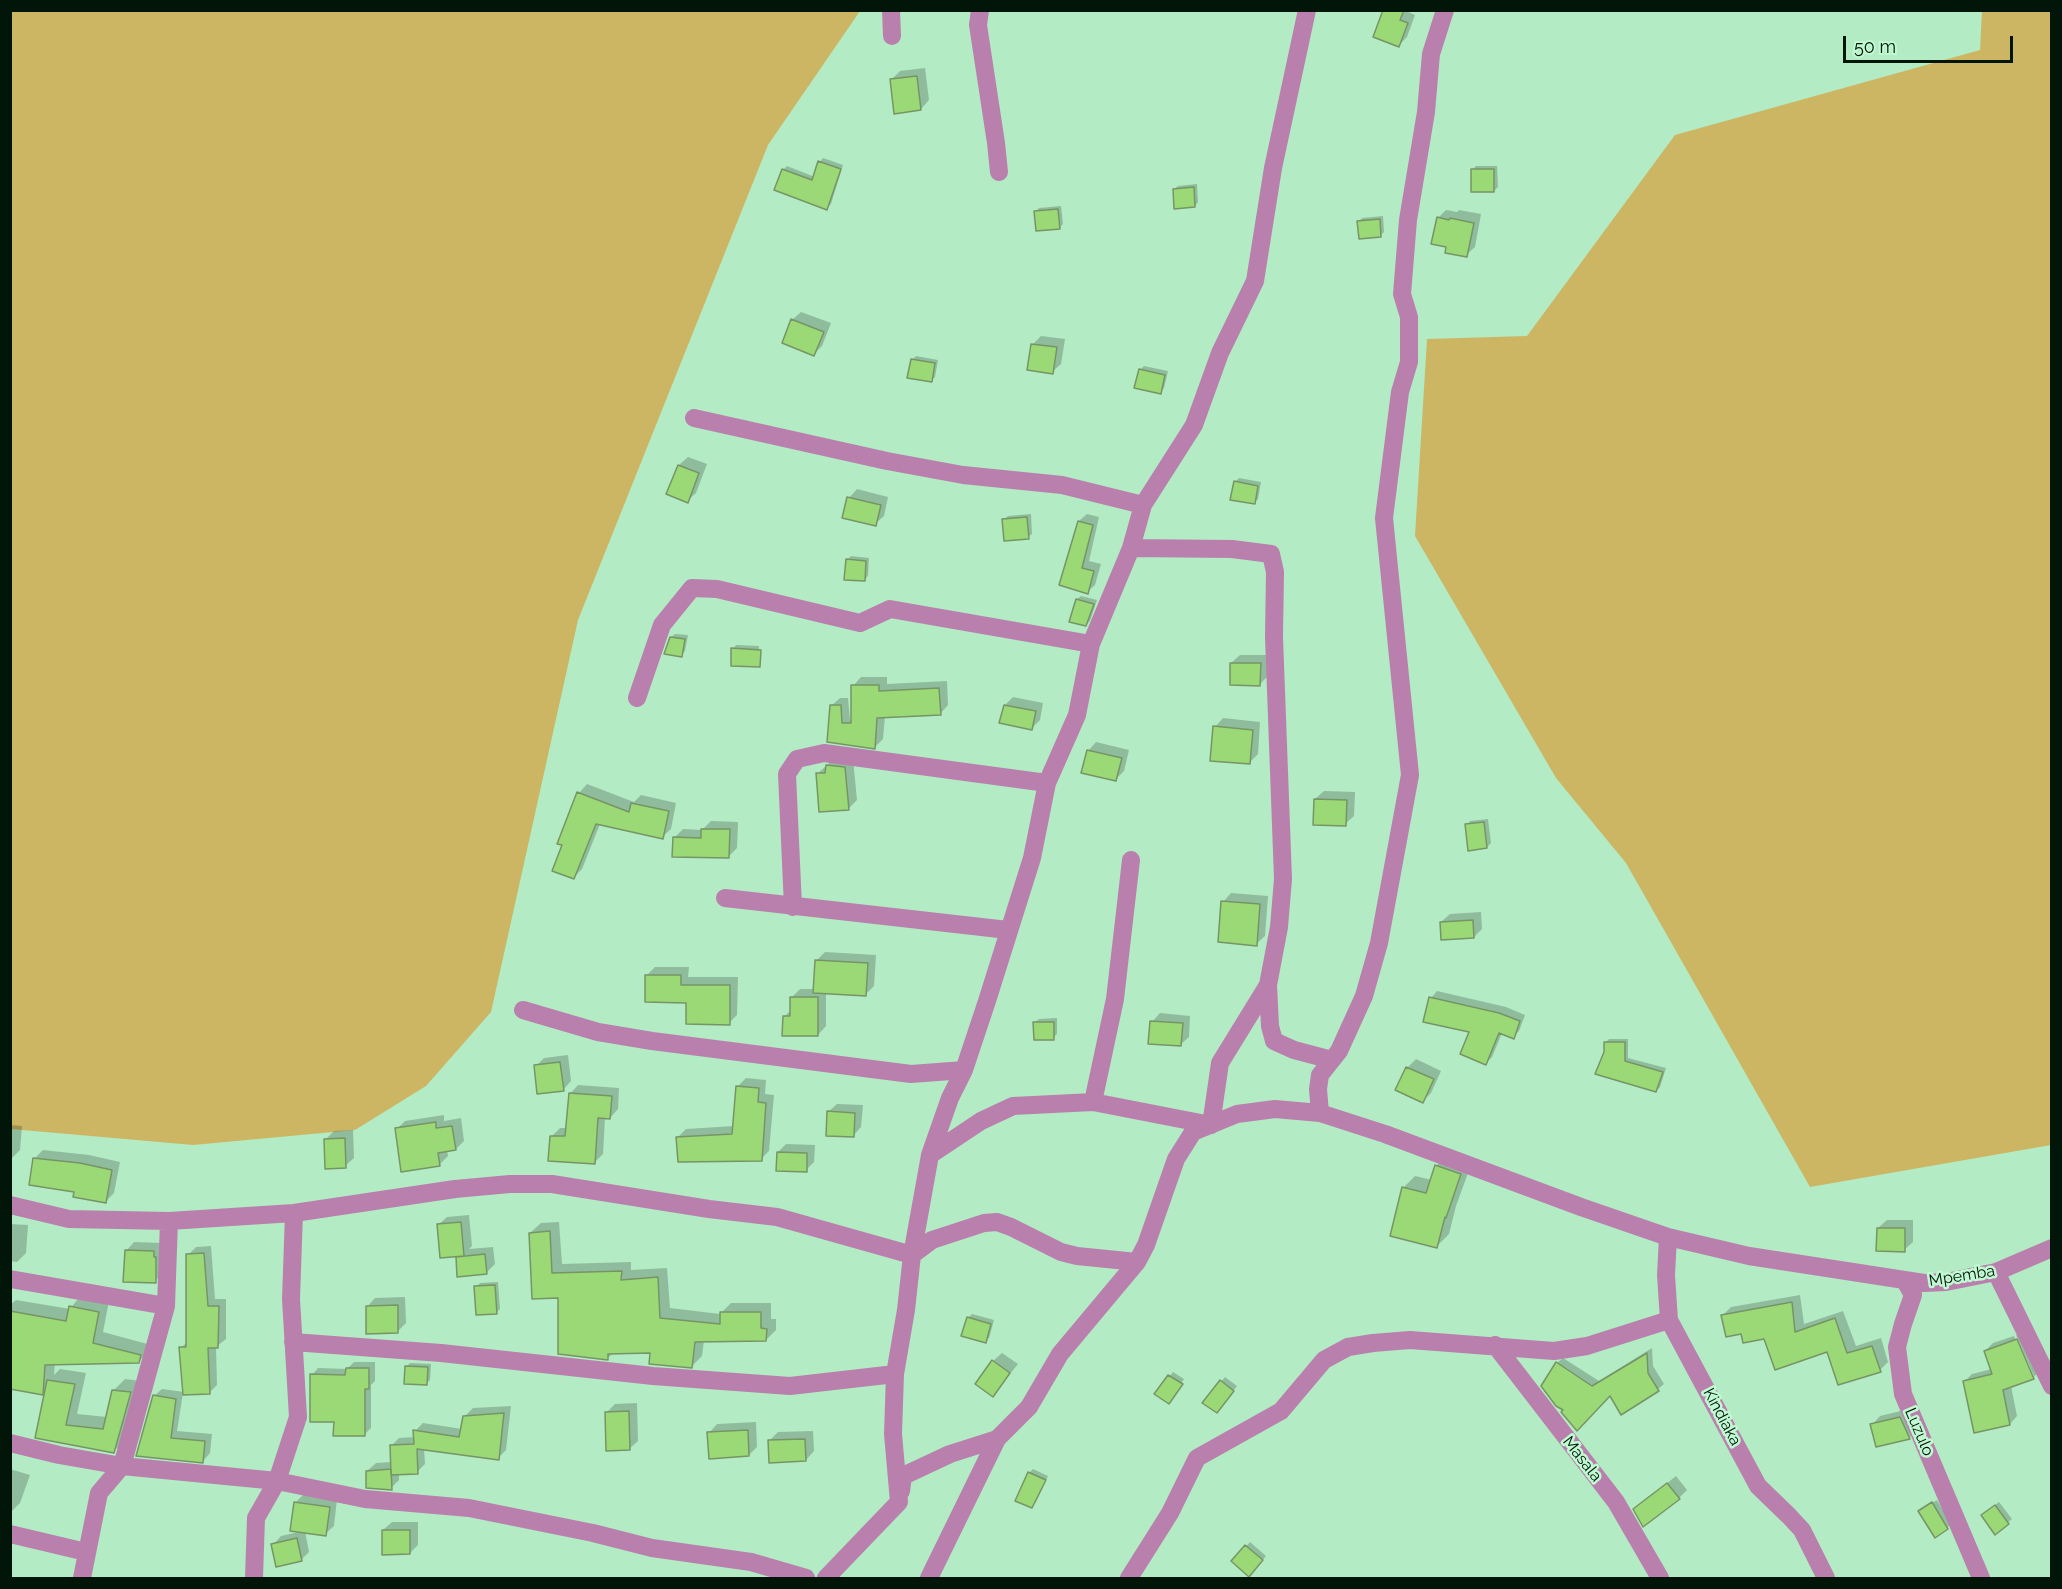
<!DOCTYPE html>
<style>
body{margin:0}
#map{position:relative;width:2062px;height:1589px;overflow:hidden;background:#b3ebc5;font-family:Raleway,sans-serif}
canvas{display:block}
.frame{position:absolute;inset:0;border:12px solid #021509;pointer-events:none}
.scale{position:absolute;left:1843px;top:36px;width:170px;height:27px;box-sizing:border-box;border:3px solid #021509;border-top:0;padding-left:8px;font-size:18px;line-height:21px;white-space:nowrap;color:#021509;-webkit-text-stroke:4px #c0f9d2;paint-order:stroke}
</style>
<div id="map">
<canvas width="2062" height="1589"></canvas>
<div class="frame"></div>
<div class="scale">50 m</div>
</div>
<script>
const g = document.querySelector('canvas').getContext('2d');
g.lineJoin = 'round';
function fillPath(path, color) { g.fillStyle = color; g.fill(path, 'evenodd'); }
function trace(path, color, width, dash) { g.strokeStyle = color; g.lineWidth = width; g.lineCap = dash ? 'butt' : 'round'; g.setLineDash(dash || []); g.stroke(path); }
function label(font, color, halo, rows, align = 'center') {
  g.font = font + ' Raleway,sans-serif'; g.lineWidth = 5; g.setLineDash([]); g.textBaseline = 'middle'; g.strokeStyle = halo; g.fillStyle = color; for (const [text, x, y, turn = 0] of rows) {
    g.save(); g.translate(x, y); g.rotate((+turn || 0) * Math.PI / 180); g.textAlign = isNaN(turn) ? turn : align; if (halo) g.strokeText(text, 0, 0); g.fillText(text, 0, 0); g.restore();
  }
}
fillPath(new Path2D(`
 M 10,11 L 860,11 L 768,145 L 578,620 L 491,1012 L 426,1086 L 355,1130 L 193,1145 L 11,1129 Z
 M 1982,11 L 2051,11 L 2051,1145 L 1810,1187 L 1626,863 L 1556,778 L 1415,536 L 1427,339 L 1527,336 L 1675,135 L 1980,50 Z`), '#ccb664');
fillPath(new Path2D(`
 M 1387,10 L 1404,10 L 1415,15 L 1407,37 L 1399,45 Z
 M 925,68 L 929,100 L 921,109 L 891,80 L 900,71 Z
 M 823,158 L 843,165 L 831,204 L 827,208 L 783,170 L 787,166 L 815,177 L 820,162 Z
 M 1476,166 L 1497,166 L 1498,187 L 1494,191 L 1472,170 Z
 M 1197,184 L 1198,202 L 1195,206 L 1174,189 L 1178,186 Z
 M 1061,206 L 1063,224 L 1059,228 L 1035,212 L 1039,208 Z
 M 1446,210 L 1457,212 L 1459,210 L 1481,214 L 1475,247 L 1466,255 L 1448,246 L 1438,218 Z
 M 1383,216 L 1384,232 L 1381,235 L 1358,222 L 1362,218 Z
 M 801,312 L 831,323 L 822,346 L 814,354 L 792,320 Z
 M 1041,336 L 1065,339 L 1061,364 L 1052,372 L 1033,344 Z
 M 916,356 L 938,360 L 935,377 L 931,381 L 912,360 Z
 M 1144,366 L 1168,371 L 1164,388 L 1160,392 L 1140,370 Z
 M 688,457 L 707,464 L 696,493 L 687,501 L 668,493 L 679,465 Z
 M 1239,478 L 1261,482 L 1258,499 L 1254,503 L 1235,482 Z
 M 857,489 L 888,497 L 884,516 L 875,524 L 849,498 Z
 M 1031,514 L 1032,534 L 1028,537 L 1004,519 L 1008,516 Z
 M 1087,514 L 1099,517 L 1089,561 L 1101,564 L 1095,585 L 1087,592 L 1061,584 L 1079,521 Z
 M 851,556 L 869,558 L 868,576 L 864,580 L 847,560 Z
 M 1081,596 L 1097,600 L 1090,621 L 1086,625 L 1071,621 L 1077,599 Z
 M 675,634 L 688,635 L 685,651 L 681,655 L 671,637 Z
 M 736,645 L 759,646 L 759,664 L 761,664 L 759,665 L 733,649 Z
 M 1240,655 L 1269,655 L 1268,676 L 1260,684 L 1231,663 Z
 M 861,677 L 887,677 L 887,684 L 947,681 L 948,705 L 940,714 L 885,716 L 883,739 L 875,747 L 829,741 L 831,706 L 840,698 L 848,698 L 850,720 L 853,720 L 853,686 Z
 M 1013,697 L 1043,703 L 1040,720 L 1031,729 L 1005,705 Z
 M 1223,718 L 1260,722 L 1258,754 L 1249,763 L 1215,727 Z
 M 1096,742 L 1129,750 L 1124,771 L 1116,779 L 1088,751 Z
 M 836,757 L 853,759 L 857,800 L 848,809 L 817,774 Z
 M 587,784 L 634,802 L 641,795 L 676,803 L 671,829 L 662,837 L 600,824 L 582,869 L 574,877 L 579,793 Z
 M 1324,791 L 1355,792 L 1354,816 L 1345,824 L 1315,799 Z
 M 1488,819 L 1491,843 L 1487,847 L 1467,825 L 1470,821 Z
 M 711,821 L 738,822 L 737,848 L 728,857 L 674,838 L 683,829 L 702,830 Z
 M 1231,893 L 1268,896 L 1265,936 L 1256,944 L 1223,902 Z
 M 1481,912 L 1482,929 L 1474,937 L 1441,922 L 1450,914 Z
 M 825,952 L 876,955 L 874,986 L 866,994 L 826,992 L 826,1026 L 818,1035 L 784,1017 L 792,1009 L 791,998 L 800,989 L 815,989 L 817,960 Z
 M 655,967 L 689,967 L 688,977 L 738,977 L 737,1015 L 729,1023 L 687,1002 L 647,975 Z
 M 1437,991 L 1506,1007 L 1525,1015 L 1519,1031 L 1513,1037 L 1502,1033 L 1492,1057 L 1486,1063 L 1471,1031 L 1431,998 Z
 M 1160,1013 L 1190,1016 L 1189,1037 L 1180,1045 L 1152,1022 Z
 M 1057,1018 L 1057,1034 L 1053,1038 L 1035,1022 L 1039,1019 Z
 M 1609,1039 L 1628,1039 L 1628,1058 L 1666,1068 L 1660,1087 L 1656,1091 L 1605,1053 L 1605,1043 Z
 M 568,1055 L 571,1081 L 563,1090 L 536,1066 L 544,1058 Z
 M 1416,1059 L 1441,1071 L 1431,1093 L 1423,1101 L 1407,1068 Z
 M 746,1078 L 766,1080 L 765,1094 L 774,1095 L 769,1151 L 761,1159 L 678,1137 L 686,1129 L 734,1126 L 737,1087 Z
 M 578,1085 L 619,1088 L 618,1109 L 610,1118 L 605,1118 L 603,1154 L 595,1162 L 552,1136 L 560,1128 L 567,1128 L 570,1094 Z
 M 837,1104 L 863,1105 L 861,1127 L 853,1136 L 828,1112 Z
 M 444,1115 L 444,1121 L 461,1118 L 464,1141 L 456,1149 L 447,1150 L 448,1156 L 439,1165 L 397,1129 L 405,1121 Z
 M 10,1125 L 22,1126 L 20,1150 L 12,1158 L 10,1158 Z
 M 353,1130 L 354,1158 L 345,1166 L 326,1139 L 334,1131 Z
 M 786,1144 L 815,1145 L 814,1162 L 806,1170 L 778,1152 Z
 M 43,1150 L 89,1155 L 120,1162 L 114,1193 L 105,1202 L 76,1190 L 34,1159 Z
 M 1448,1154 L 1472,1162 L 1456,1206 L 1449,1234 L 1437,1246 L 1403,1188 L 1415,1176 L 1432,1180 L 1436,1166 Z
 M 469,1215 L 472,1246 L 469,1249 L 493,1247 L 495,1264 L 486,1273 L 457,1258 L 460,1255 L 438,1225 L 447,1217 Z
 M 1887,1220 L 1913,1220 L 1913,1242 L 1904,1250 L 1878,1228 Z
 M 559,1222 L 562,1264 L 631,1262 L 631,1270 L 667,1268 L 670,1308 L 720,1314 L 731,1303 L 771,1303 L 771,1319 L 776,1319 L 776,1330 L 766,1340 L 704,1340 L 702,1356 L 692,1366 L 652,1352 L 614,1352 L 608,1358 L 559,1296 L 530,1233 L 541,1223 Z
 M 10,1224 L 28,1225 L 26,1253 L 17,1262 L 10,1261 Z
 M 134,1242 L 162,1243 L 163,1273 L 155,1281 L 126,1251 Z
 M 211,1246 L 215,1299 L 226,1299 L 226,1339 L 216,1347 L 217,1385 L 209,1393 L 183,1393 L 177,1431 L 212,1434 L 210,1453 L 203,1461 L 138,1455 L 154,1396 L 162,1389 L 184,1392 L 181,1348 L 188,1341 L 188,1255 L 196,1247 Z
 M 498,1282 L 500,1309 L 496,1313 L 476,1287 L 480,1283 Z
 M 81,1295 L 109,1301 L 103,1332 L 151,1345 L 149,1351 L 138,1362 L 55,1363 L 54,1375 L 60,1369 L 86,1373 L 77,1414 L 107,1417 L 114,1390 L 125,1379 L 141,1381 L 125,1440 L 113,1452 L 37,1436 L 47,1390 L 43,1394 L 10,1388 L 10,1305 L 16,1300 L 70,1309 Z
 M 1800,1295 L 1804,1324 L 1843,1311 L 1856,1346 L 1881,1338 L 1888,1362 L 1880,1370 L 1828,1350 L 1742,1332 L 1723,1315 L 1731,1307 Z
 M 405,1297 L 406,1323 L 397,1332 L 367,1307 L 375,1298 Z
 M 972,1314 L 994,1320 L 989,1338 L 985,1342 L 968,1318 Z
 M 2024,1333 L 2040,1370 L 2033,1378 L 2011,1386 L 2017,1416 L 2010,1424 L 1964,1382 L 1972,1374 L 1992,1369 L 1985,1351 L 1993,1343 L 2014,1336 L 2030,1376 L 2034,1376 L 2016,1335 Z
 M 1652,1348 L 1653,1366 L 1664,1384 L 1658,1389 L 1621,1413 L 1610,1394 L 1565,1410 L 1557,1363 L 1563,1358 L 1599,1381 Z
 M 1002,1353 L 1018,1364 L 993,1395 L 993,1361 Z
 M 354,1362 L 375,1362 L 375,1381 L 371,1385 L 371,1428 L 364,1435 L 335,1421 L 312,1375 L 318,1368 L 347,1369 Z
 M 410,1363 L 431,1364 L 430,1380 L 426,1384 L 406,1367 Z
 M 1173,1372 L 1184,1379 L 1170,1400 L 1156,1393 Z
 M 1225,1377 L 1237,1386 L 1220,1408 L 1205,1402 Z
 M 637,1403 L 638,1441 L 629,1449 L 606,1413 L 615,1404 Z
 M 511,1406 L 506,1450 L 498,1458 L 424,1448 L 425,1464 L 417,1472 L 399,1473 L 399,1480 L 391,1488 L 367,1471 L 376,1463 L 392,1462 L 391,1446 L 399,1438 L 415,1437 L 415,1431 L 423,1423 L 462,1429 L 464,1417 L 473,1408 Z
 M 1909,1409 L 1917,1429 L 1909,1438 L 1872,1425 L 1880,1416 Z
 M 756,1422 L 757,1447 L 749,1455 L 709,1433 L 717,1424 Z
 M 813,1431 L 814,1451 L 806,1460 L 769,1441 L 778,1432 Z
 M 10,1469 L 30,1475 L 20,1503 L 12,1511 Z
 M 1033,1469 L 1048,1476 L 1036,1502 L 1032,1506 L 1029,1473 Z
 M 1676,1476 L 1687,1490 L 1679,1498 L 1635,1509 Z
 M 304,1494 L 337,1499 L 334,1526 L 325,1534 L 305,1531 L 309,1552 L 301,1560 L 273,1545 L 281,1536 L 303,1531 L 295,1503 Z
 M 1937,1500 L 1951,1524 L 1947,1528 L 1924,1508 Z
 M 1999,1502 L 2012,1519 L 1996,1532 L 1986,1512 Z
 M 392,1522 L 418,1522 L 418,1545 L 410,1553 L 383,1530 Z
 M 1250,1542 L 1266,1556 L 1253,1571 L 1233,1561 Z`), '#0003');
const building = new Path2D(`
 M 1383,10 L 1404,10 L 1400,20 L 1408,23 L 1399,47 L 1373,37 Z
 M 917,76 L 921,110 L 894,114 L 890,79 Z
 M 818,161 L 841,169 L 827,210 L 774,190 L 782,169 L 812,180 Z
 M 1471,169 L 1494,169 L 1494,192 L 1471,192 Z
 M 1194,187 L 1195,207 L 1174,209 L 1173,189 Z
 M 1058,209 L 1060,229 L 1036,231 L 1034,211 Z
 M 1437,217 L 1449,220 L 1450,218 L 1474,223 L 1467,257 L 1445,253 L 1446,247 L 1431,244 Z
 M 1380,219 L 1381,237 L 1359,239 L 1357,221 Z
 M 791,319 L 824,332 L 814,356 L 782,343 Z
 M 1031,344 L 1057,347 L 1053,374 L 1027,370 Z
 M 911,359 L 935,363 L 932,382 L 907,378 Z
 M 1139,369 L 1165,375 L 1161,394 L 1134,388 Z
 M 678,465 L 699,473 L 688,503 L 666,494 Z
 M 1234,481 L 1258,486 L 1255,504 L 1230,500 Z
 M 847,497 L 881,505 L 876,526 L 842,518 Z
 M 1027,517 L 1029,539 L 1004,541 L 1002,519 Z
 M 1078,521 L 1093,525 L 1082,568 L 1094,571 L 1088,594 L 1059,585 Z
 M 846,559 L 866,561 L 865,581 L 844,580 Z
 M 1076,599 L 1094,604 L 1086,626 L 1069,622 Z
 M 670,637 L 685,639 L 682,657 L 664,654 Z
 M 731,648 L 761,650 L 760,667 L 731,666 Z
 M 1230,663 L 1261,663 L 1260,686 L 1230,685 Z
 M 851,685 L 879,685 L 879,691 L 939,688 L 941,715 L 877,718 L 875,749 L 827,742 L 830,705 L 841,705 L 842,723 L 851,723 Z
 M 1004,705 L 1036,711 L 1032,730 L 999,723 Z
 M 1213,726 L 1253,730 L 1250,764 L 1210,761 Z
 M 1087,750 L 1122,758 L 1116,781 L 1081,773 Z
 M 826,765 L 845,767 L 849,810 L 819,812 L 816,773 L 825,773 Z
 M 577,792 L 629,812 L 631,803 L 669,811 L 663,839 L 596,824 L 574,879 L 552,871 L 562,845 L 557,844 Z
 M 1314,799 L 1347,800 L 1346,826 L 1313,825 Z
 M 1484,822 L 1487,848 L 1468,851 L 1465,824 Z
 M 701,829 L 730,829 L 729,858 L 672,857 L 673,837 L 701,838 Z
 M 1221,901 L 1260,904 L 1257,946 L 1218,942 Z
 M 1473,920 L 1474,938 L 1441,940 L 1440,922 Z
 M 815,960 L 868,963 L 866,996 L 813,993 Z
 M 645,975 L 681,975 L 681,985 L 730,985 L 730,1025 L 686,1024 L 686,1003 L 645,1002 Z
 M 790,997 L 818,997 L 818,1036 L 782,1036 L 783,1016 L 790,1016 Z
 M 1429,997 L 1499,1013 L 1520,1021 L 1514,1039 L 1499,1033 L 1486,1065 L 1460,1054 L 1469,1032 L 1423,1022 Z
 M 1150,1021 L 1183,1023 L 1181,1046 L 1148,1044 Z
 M 1033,1022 L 1054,1022 L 1054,1040 L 1034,1040 Z
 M 1604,1042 L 1625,1042 L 1625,1061 L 1663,1072 L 1656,1092 L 1595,1074 L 1604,1052 Z
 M 560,1062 L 564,1091 L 537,1094 L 534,1065 Z
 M 1406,1067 L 1434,1079 L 1423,1103 L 1395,1090 Z
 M 736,1086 L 759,1088 L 758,1102 L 766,1103 L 762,1161 L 678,1162 L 676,1137 L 732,1134 Z
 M 569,1093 L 612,1096 L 610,1119 L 598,1118 L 595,1164 L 548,1161 L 550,1136 L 565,1136 Z
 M 827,1111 L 855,1113 L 854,1137 L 826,1136 Z
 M 436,1122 L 436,1128 L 452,1126 L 456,1150 L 438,1153 L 440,1166 L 401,1172 L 395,1128 Z
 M 345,1138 L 346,1168 L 325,1169 L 324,1139 Z
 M 777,1152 L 807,1153 L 807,1172 L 776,1171 Z
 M 33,1158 L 80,1163 L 112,1170 L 106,1203 L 73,1197 L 74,1192 L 29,1185 Z
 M 1435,1165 L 1461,1174 L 1446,1218 L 1445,1217 L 1437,1248 L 1390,1236 L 1402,1187 L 1426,1193 Z
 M 461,1222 L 464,1256 L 440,1258 L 437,1224 Z
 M 1877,1228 L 1905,1228 L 1905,1252 L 1876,1251 Z
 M 550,1231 L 552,1273 L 622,1271 L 621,1280 L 658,1277 L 660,1318 L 720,1324 L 720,1312 L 761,1312 L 761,1328 L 767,1329 L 766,1341 L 695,1342 L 692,1368 L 649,1364 L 650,1353 L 608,1354 L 608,1360 L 558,1354 L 558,1298 L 532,1299 L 529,1233 Z
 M 125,1250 L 154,1251 L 154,1257 L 156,1257 L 156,1283 L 123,1282 Z
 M 204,1253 L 208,1306 L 219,1306 L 218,1348 L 208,1348 L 210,1394 L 183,1395 L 179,1347 L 186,1347 L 186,1254 Z
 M 485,1254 L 487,1274 L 457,1277 L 456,1257 Z
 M 495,1285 L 497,1314 L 476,1315 L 474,1286 Z
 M 1792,1302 L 1795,1332 L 1835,1318 L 1847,1353 L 1872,1346 L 1881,1372 L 1838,1385 L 1827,1352 L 1775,1370 L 1764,1339 L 1743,1343 L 1741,1334 L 1726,1337 L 1721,1315 Z
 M 398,1305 L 398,1333 L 366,1334 L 366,1306 Z
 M 69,1306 L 99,1312 L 93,1343 L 141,1355 L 139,1363 L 45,1365 L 43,1395 L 10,1389 L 10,1311 L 66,1321 Z
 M 967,1317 L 991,1324 L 986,1343 L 961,1336 Z
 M 2017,1339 L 2034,1379 L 2003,1390 L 2010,1425 L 1974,1433 L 1963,1381 L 1992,1374 L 1984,1351 Z
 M 1647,1353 L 1648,1373 L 1659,1391 L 1621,1415 L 1610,1396 L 1577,1431 L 1561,1412 L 1563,1410 L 1556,1406 L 1541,1386 L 1556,1362 L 1592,1386 Z
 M 992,1360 L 1010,1373 L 993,1397 L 975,1384 Z
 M 405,1366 L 428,1367 L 427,1385 L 404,1384 Z
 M 346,1368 L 369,1368 L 369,1389 L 365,1389 L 365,1436 L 333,1436 L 334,1422 L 310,1422 L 310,1374 L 345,1375 Z
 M 1168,1375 L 1183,1384 L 1169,1404 L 1154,1394 Z
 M 47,1380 L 75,1384 L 66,1425 L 103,1429 L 112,1390 L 131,1392 L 114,1453 L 35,1438 Z
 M 1220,1380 L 1234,1391 L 1217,1413 L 1202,1403 Z
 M 153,1395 L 176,1399 L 171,1438 L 205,1441 L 203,1463 L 136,1456 Z
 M 629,1411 L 630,1450 L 606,1451 L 605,1412 Z
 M 504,1413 L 499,1460 L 417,1449 L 418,1474 L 391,1475 L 390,1445 L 414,1444 L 413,1430 L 459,1437 L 463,1416 Z
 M 1900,1417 L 1910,1439 L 1876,1447 L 1870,1424 Z
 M 748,1430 L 749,1456 L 709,1459 L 707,1432 Z
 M 805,1439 L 806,1461 L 769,1463 L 768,1440 Z
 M 391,1469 L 392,1490 L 366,1488 L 366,1471 Z
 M 1028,1472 L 1046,1480 L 1032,1508 L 1015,1501 Z
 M 1667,1483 L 1680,1499 L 1643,1527 L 1633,1509 Z
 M 294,1502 L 330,1507 L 326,1536 L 290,1531 Z
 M 1932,1502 L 1948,1529 L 1935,1538 L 1918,1511 Z
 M 1995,1505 L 2009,1524 L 1995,1535 L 1981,1515 Z
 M 382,1530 L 410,1530 L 410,1554 L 382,1555 Z
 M 297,1538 L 302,1561 L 276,1567 L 271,1544 Z
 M 1245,1545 L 1263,1560 L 1249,1577 L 1231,1561 Z`);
fillPath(building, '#9bd976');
trace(building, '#769565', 1.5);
trace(new Path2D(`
 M 891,10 L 892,36
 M 980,10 L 978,25 L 996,143 L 999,172
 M 694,418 L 887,461 L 963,475 L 1062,485 L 1143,505
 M 1131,548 L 1232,549 L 1271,554 L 1275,572 L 1274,637 L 1283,879 L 1279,927 L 1268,985 L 1270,1026 L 1274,1041 L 1294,1050 L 1332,1060
 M 637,698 L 662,625 L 692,588 L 717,589 L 860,623 L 890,609 L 1091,644
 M 725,898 L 1008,930
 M 793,907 L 787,774 L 797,759 L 824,753 L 1047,783
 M 523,1010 L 598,1032 L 652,1041 L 911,1074 L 964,1070
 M 1093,1102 L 1115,999 L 1131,860
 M 1320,1113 L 1318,1089 L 1320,1075 L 1339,1051 L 1364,996 L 1379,943 L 1410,775 L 1384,518 L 1400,392 L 1409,362 L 1409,317 L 1402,294 L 1408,220 L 1426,112 L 1431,54 L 1445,10
 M 930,1155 L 981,1121 L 1013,1106 L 1093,1102 L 1211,1125 L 1220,1063 L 1268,985
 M 10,1205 L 69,1219 L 169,1221 L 294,1213 L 455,1189 L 510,1184 L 552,1184 L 709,1209 L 777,1217 L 912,1255 L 932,1240 L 984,1223 L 997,1222 L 1011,1227 L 1061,1252 L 1077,1256 L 1137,1262
 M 1668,1237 L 1666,1275 L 1669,1320 L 1758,1486 L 1789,1516 L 1802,1530 L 1826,1578
 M 1996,1272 L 2052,1386
 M 10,1279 L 166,1306
 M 1905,1281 L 1913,1295 L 1903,1324 L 1897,1347 L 1903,1394 L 1981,1578
 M 293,1342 L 441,1353 L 653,1376 L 790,1386 L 895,1374
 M 1495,1345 L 1616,1502 L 1660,1578
 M 10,1443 L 59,1455 L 122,1466 L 277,1481 L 365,1499 L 469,1508 L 593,1533 L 652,1548 L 751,1562 L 806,1578
 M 901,1491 L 903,1476 L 950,1454 L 997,1439
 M 10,1534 L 86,1552
 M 82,1578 L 99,1493 L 122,1466 L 166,1306 L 169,1221
 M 254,1578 L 256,1518 L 277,1481 L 298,1417 L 291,1299 L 294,1213
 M 826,1578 L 899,1502 L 893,1434 L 895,1374 L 906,1310 L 912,1255 L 930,1155 L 950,1098 L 964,1070 L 987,1001 L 1032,858 L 1047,783 L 1077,715 L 1091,644 L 1131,548 L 1143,505 L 1194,425 L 1220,353 L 1255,281 L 1273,168 L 1307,10
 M 929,1578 L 997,1439 L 1029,1407 L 1060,1354 L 1137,1262 L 1146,1245 L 1176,1159 L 1193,1132 L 1237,1114 L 1275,1109 L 1320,1113 L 1385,1134 L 1581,1207 L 1668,1237 L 1749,1256 L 1924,1283 L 1946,1282 L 1996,1272 L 2052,1248
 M 1129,1578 L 1170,1513 L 1197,1458 L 1281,1411 L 1324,1360 L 1348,1347 L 1373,1343 L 1410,1340 L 1554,1351 L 1587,1346 L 1669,1320`), '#b980ad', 18);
label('16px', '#021509', '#c0f9d2', [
 ["Mpemba",1962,1276,-9],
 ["Kindiaka",1722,1417,62],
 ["Luzulo",1919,1432,67],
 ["Masala",1582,1459,52]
]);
</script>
